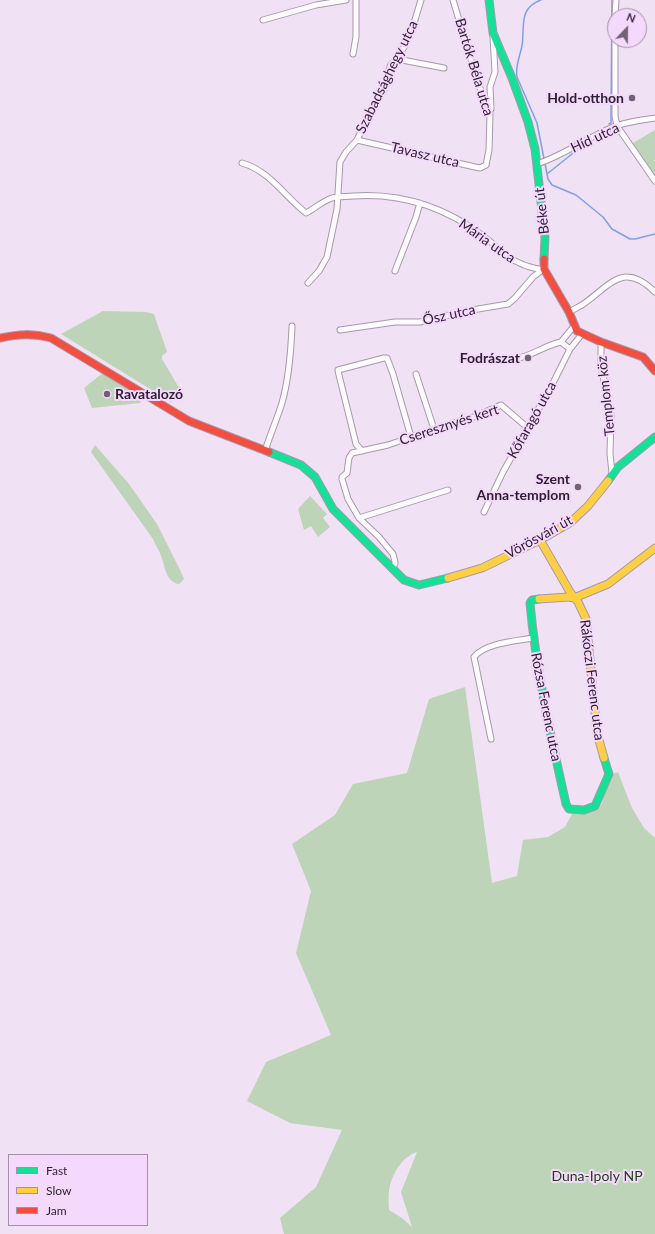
<!DOCTYPE html>
<meta charset="utf-8">
<style>
body{margin:0}
#map{position:relative;width:655px;height:1234px;overflow:hidden;background:#f0e1f4;font-family:Lato,sans-serif}
canvas{display:block}
.legend{position:absolute;left:8px;top:1154px;width:140px;height:72px;box-sizing:border-box;background:#f5d9fc;border:1px solid #a58faa;margin:0;padding:5px 7px;list-style:none;font-size:12px;color:#2c1f2f}
.legend li{display:flex;align-items:center;gap:8px;height:20px}
.legend b{width:20px;border:1px solid #a58faa}
.north{position:absolute;left:607px;top:8px;width:40px;height:40px;box-sizing:border-box;background:#f5d9fc;border:1px solid #a58faa;border-radius:50%;rotate:22deg;font-size:11px;font-weight:700;line-height:16px;text-align:center;color:#2c1f2f}
.north::after{content:'';display:block;margin:auto;width:14px;height:18px;background:#716374;clip-path:polygon(50% 0,100% 100%,50% 72%,0 100%)}
</style>
<div id="map">
<canvas width="655" height="1234"></canvas>
<ul class="legend">
<li><b style="height:5px;background:#16e098"></b>Fast</li>
<li><b style="height:5px;background:#ffcf43"></b>Slow</li>
<li><b style="height:5px;background:#f24e42"></b>Jam</li>
</ul>
<div class="north">N</div>
</div>
<script>
const g = document.querySelector('canvas').getContext('2d');
g.lineJoin = 'round';
function fillPath(path, color) { g.fillStyle = color; g.fill(path, 'evenodd'); }
function trace(path, color, width, dash) { g.strokeStyle = color; g.lineWidth = width; g.lineCap = dash ? 'butt' : 'round'; g.setLineDash(dash || []); g.stroke(path); }
function label(font, color, halo, rows, align = 'center') {
  g.font = font + ' Lato,sans-serif'; g.lineWidth = 4; g.setLineDash([]); g.textBaseline = 'middle'; g.strokeStyle = halo; g.fillStyle = color; for (const [text, x, y, turn = 0] of rows) {
    g.save(); g.translate(x, y); g.rotate((+turn || 0) * Math.PI / 180); g.textAlign = isNaN(turn) ? turn : align; if (halo) g.strokeText(text, 0, 0); g.fillText(text, 0, 0); g.restore();
  }
}
fillPath(new Path2D(`
 M 655,130 L 655,175 L 633,143 Z
 M 103,311 L 146,312 L 154,314 L 167,352 L 162,356 L 162,359 L 181,391 L 171,402 L 61,334 Z
 M 104,372 L 143,397 L 140,403 L 92,408 L 84,388 Z
 M 95,445 L 129,484 L 157,524 L 181,572 L 184,579 L 179,584 C 165,582 165,564 160,553 C 158,549 155,544 153,539 L 91,452 Z
 M 310,496 L 327,514 L 323,518 L 330,527 L 318,537 L 311,526 L 304,530 L 298,509 Z
 M 465,687 L 492,883 L 517,876 L 523,840 L 548,837 L 565,827 L 573,812 C 583,813 596,814 602,803 C 603,800 603,797 604,794 C 607,785 612,784 613,774 L 618,772 L 632,808 L 644,828 L 655,838 L 655,1234 L 284,1234 L 280,1218 L 316,1187 L 342,1130 L 290,1123 L 247,1101 L 266,1062 L 331,1035 L 296,953 L 311,891 L 292,844 L 335,815 L 353,784 L 407,773 L 429,699 ZM 417,1152 L 401,1192 L 412,1227 L 402,1218 L 389,1210 C 389,1204 388,1197 389,1191 C 391,1176 401,1157 417,1152 Z`), '#bed4b9');
trace(new Path2D(`
 M 541,0 C 518,8 525,27 522,46 C 520,56 515,66 517,77 L 537,123 L 548,179 L 552,185 L 576,195 L 603,217 L 612,229 L 630,239 L 635,239 L 655,234
 M 609,124 L 611,123 L 611,117 L 612,0
 M 547,174 L 577,150`), '#7ea1e7', 1.5);
const street = new Path2D(`
 M 615,16 L 616,0
 M 263,20 L 316,5 L 346,0
 M 615,40 L 615,116 L 617,126 L 655,181
 M 353,54 L 356,37 L 356,0
 M 397,59 L 444,68
 M 491,109 L 490,87 L 495,72 L 493,36
 M 357,140 L 475,167 L 480,168 L 486,165 L 489,150 L 490,114 L 478,83 L 453,0
 M 242,163 C 270,171 284,196 306,213 C 315,208 323,201 332,198 C 339,196 347,197 354,196 C 401,193 444,207 482,235 C 497,246 505,258 524,265 C 531,267 536,270 544,269
 M 537,164 C 564,155 587,138 613,127 C 625,122 641,120 655,118
 M 395,271 L 416,217 L 420,203
 M 308,283 L 319,271 L 327,257 L 337,209 L 340,162 L 346,152 L 357,140 L 372,108 L 384,90 L 390,66 L 397,59 L 404,47 L 414,23 L 421,0
 M 569,312 C 573,310 578,307 582,305 C 610,286 623,260 655,292
 M 340,330 L 395,322 L 420,322 L 466,311 L 508,304 L 515,298 L 533,277 L 542,270
 M 561,342 L 574,326
 M 561,342 L 570,349
 M 601,342 L 601,366 L 611,415 L 610,454 L 612,473
 M 502,358 C 524,363 541,346 561,342
 M 416,374 L 434,429
 M 265,451 C 270,435 277,419 282,403 C 289,378 291,352 292,326
 M 362,451 L 356,444 L 339,375 L 338,370 L 384,358 L 387,358 L 393,374 L 411,437
 M 484,512 L 503,472 L 552,385 L 570,349 L 582,334
 M 359,518 L 448,490
 M 391,568 L 395,564 L 395,562 L 393,554 L 379,537 L 359,518 L 348,499 L 342,479 L 342,477 L 347,473 L 349,458 L 352,453 L 388,445 L 450,424 L 469,419 L 501,405 L 528,428
 M 491,739 L 474,657 C 485,643 516,641 533,638`);
const fast = new Path2D(`
 M 489,0 L 493,33 L 512,78 L 528,122 L 535,149 L 545,237 L 544,259
 M 269,452 L 301,465 L 315,477 L 333,509 L 404,580 L 419,585 L 448,578
 M 608,481 L 618,467 L 655,437
 M 539,599 L 532,600 L 530,603 C 536,671 551,737 566,804 L 569,809 L 584,810 L 595,806 L 609,774 L 604,758`);
const slow = new Path2D(`
 M 540,540 L 570,592 L 578,602 L 586,619 L 597,733 L 604,758
 M 448,578 L 482,568 L 540,540 L 571,522 L 588,506 L 608,481
 M 539,599 L 568,597 L 574,598 L 608,584 L 655,548`);
const jam = new Path2D(`
 M 544,259 L 544,269 L 569,312 L 577,331 L 601,342 L 643,357 L 655,371
 M 0,338 C 18,334 33,333 51,338 L 189,421 L 269,452`);
trace(street, '#a69aaa', 7);
trace(fast, '#a69aaa', 9);
trace(slow, '#a69aaa', 9);
trace(jam, '#a69aaa', 9);
trace(street, '#fdfafd', 5);
trace(fast, '#16e098', 7);
trace(slow, '#ffcf43', 7);
trace(jam, '#f24e42', 7);
for (const [x, y, r, color] of [
 [632,98,4,"#716374"],
 [528,358,4,"#716374"],
 [107,394,4,"#716374"],
 [578,487,4,"#716374"]
]) { const dot = new Path2D(); dot.arc(x, y, r, 0, 2 * Math.PI); g.fillStyle = color; g.fill(dot); trace(dot, '#f5d9fc', 1.5); }
label('14px', '#2c1f2f', '#f5d9fc', [
 ["Bartók Béla utca",474,67,73],
 ["Szabadsághegy utca",387,77,-64],
 ["Híd utca",595,138,-25],
 ["Tavasz utca",425,155,13],
 ["Béke út",542,211,-96],
 ["Mária utca",487,241,35],
 ["Ősz utca",449,315,-12],
 ["Templom köz",606,396,-96],
 ["Kőfaragó utca",532,420,-61],
 ["Cseresznyés kert",449,425,-18],
 ["Vörösvári út",539,537,-29],
 ["Rákóczi Ferenc utca",592,680,83],
 ["Rózsa Ferenc utca",546,707,79]
]);
label('bold 14px', '#2c1f2f', '#f5d9fc', [
 ["Hold-otthon",624,98],
 ["Fodrászat",520,358],
 ["Ravatalozó",115,394,"left"],
 ["Szent",570,479],
 ["Anna-templom",570,495]
], 'right');
label('14px', '#1e3c16', '#f5d9fc', [
 ["Duna-Ipoly NP",597,1176]
]);
</script>
